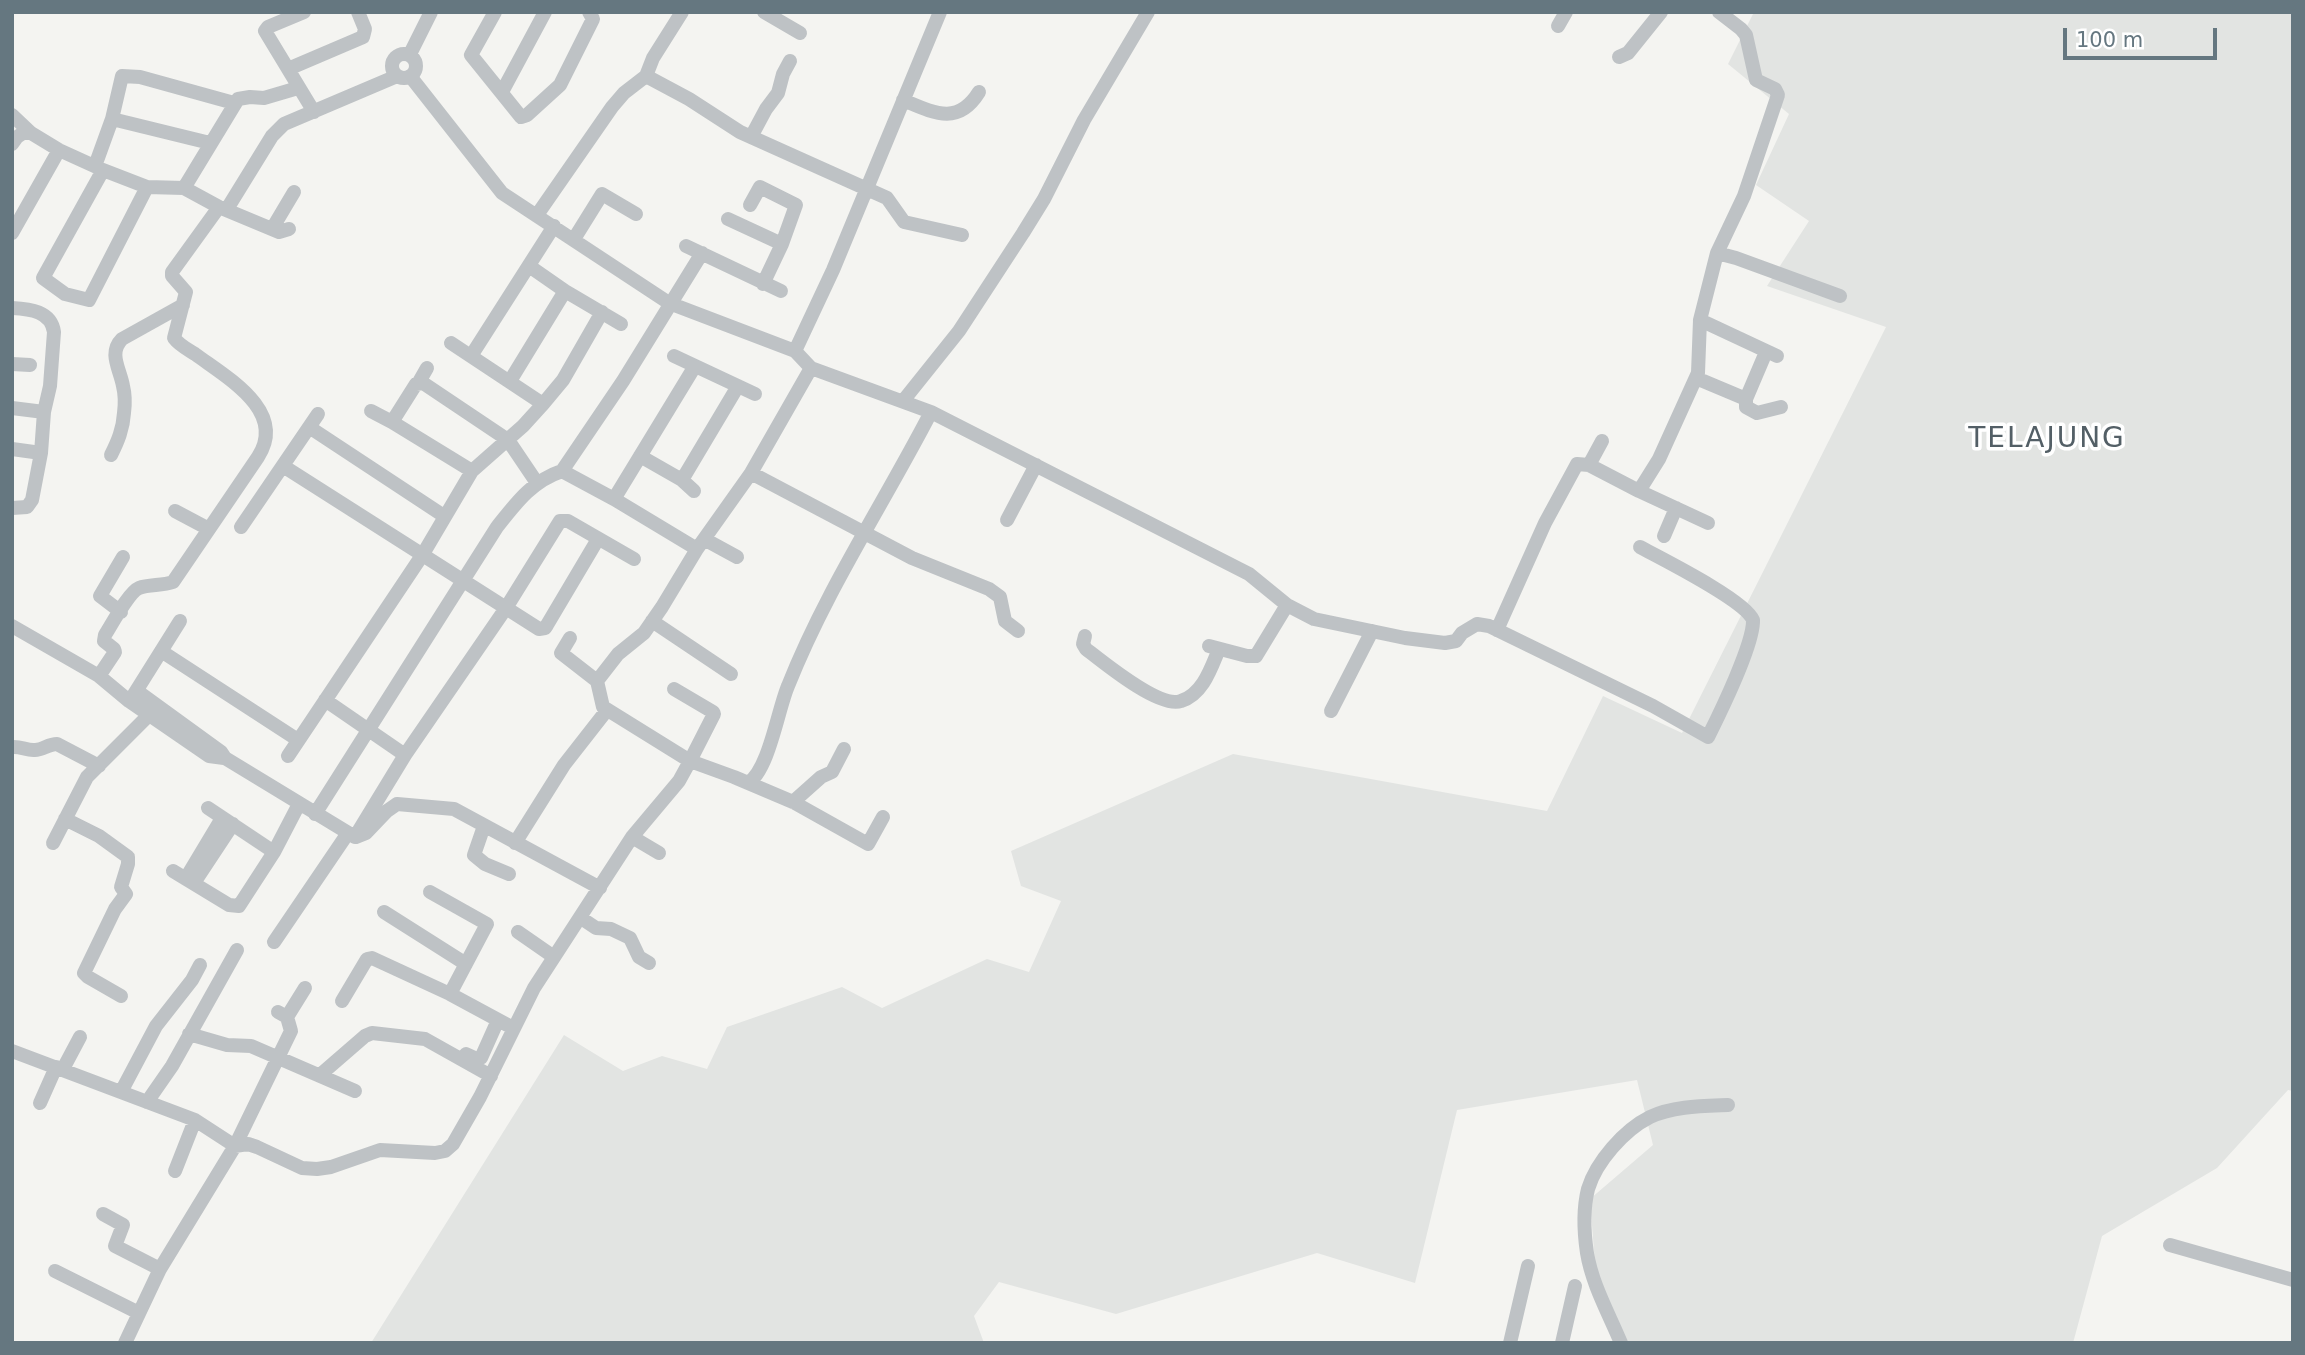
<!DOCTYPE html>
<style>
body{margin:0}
#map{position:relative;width:2305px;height:1355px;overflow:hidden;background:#f4f4f1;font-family:"DejaVu Sans",sans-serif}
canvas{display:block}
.frame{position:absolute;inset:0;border:14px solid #657780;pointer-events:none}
.scale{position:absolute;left:2063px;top:28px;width:154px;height:32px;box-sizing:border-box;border:4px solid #657780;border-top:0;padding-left:9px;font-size:21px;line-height:24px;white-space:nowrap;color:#657780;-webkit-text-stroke:5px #fff;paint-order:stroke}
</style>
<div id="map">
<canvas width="2305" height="1355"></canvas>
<div class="frame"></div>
<div class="scale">100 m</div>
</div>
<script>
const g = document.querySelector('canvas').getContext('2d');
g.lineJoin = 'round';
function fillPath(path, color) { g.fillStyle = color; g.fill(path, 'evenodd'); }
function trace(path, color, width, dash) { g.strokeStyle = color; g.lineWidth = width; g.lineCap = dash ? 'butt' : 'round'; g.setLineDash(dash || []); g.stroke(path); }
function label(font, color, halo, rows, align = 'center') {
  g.font = font + ' "DejaVu Sans",sans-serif'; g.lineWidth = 7; g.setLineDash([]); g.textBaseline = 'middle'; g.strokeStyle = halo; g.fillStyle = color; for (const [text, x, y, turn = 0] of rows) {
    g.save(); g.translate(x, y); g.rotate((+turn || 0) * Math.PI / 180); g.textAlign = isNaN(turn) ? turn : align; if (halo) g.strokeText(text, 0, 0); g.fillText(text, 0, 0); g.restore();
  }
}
fillPath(new Path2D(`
 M 1754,12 L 2293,12 L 2293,1091 L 2288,1090 L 2217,1168 L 2102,1236 L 2073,1343 L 1618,1343 L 1596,1277 L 1590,1199 L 1653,1145 L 1637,1080 L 1457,1110 L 1415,1283 L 1317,1253 L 1116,1314 L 999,1282 L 974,1316 L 984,1343 L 371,1343 L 564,1035 L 623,1071 L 662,1056 L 707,1069 L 727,1027 L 842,987 L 882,1008 L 987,959 L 1029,972 L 1061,901 L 1021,886 L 1011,851 L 1233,754 L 1547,811 L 1603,696 L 1682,733 L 1886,327 L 1767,286 L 1809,221 L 1756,185 L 1789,114 L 1728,64 Z`), '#e2e4e2');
trace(new Path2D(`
 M 304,12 L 268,27 L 265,31 L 314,112
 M 495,12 L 471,55 L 521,117 L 527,115 L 560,85 L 593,19 L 589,12
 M 764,12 L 800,33
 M 1558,26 L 1566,12
 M392 66a12 12 0 1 1 24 0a12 12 0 1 1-24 0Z
 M 410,54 L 431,12
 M 1619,57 L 1628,53 L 1661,12
 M 288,69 L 363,37 L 365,29 L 358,12
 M 410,76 L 502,193 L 669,303 L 795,351 L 811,368 L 931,412 L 1249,574 L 1287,605 L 1314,619 L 1405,638 L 1445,643 L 1456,641 L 1462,633 L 1477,624 L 1489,626 L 1653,706 L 1708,737 C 1720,713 1754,643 1753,620 C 1745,600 1662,559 1640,547
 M 646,76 L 689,99 L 740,132 L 887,198 L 904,222 L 962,235
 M 502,92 L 545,12
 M 903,100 C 934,113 958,126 979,92
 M 12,115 L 31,133
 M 112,119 L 122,76 L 140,77 L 234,103
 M 751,137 L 766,109 L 778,93 L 783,74 L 790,61
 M 12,144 L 17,137 L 23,133 L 31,133 L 59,150 L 103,170 L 147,187 L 184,188 L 219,207 L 279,232 L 289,229
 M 95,166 L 112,119 L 210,143
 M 103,170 L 43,278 L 65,294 L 89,300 L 147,187
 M 184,188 L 238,99 L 250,97 L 264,98 L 298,88
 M 750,205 L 760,187 L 796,205 L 782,244 L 763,284
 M 227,209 L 272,136 L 284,124 L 397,76
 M 537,215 L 612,107 L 624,93 L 646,76 L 653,58 L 682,12
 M 728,219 L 782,244
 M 272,229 L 294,192
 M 12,233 L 59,150
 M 574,239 L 602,194 L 636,214
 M 686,246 L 781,291
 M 1717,253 L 1736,258 L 1840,296
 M 529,266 L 565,291 L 621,324
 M 12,308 C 30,309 51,311 54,332 L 50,386 L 44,412 L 41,453 L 32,500 L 27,507 L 12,508
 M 1700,320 L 1777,356
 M 795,351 L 833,270 L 940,12
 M 1766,352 L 1746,399 L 1746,407 L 1757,413 L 1781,407
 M 471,356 L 554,226
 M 674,356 L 755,394
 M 12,364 L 30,365
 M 1696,378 L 1746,399
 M 510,381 L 565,291
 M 419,382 L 427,368
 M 903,401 L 959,331 L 1023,233 L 1044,199 L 1084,120 L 1148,12
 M 543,404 L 563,380 L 602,312
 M 12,408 L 44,412
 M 371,411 L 392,422 L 472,471
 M 392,422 L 416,384 L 423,383 L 508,440 L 537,483
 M 309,427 L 444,516
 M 12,449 L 41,453
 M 111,455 C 118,441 123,429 124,413 C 125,405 125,394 123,386 C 120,369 108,353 122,339 L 183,305
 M 640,456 L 682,480 L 694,491
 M 1589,465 L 1602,441
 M 283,466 L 539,629 L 545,628 L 547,625 L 598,539
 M 562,471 L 614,499 L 697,549
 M 751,473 L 912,558 L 989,589 L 1000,597 L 1005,621 L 1018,631
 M 682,480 L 738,386
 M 1639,491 L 1708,523
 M 614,499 L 695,366
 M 175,511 L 207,528
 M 1007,520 L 1036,465
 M 241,527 L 318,414
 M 1664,536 L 1676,508
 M 704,539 L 737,557
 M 121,612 L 100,596 L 123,557
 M 652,621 L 731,674
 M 12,626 L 99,676 L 129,701 L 209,756 L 224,758
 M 1497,630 L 1545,523 L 1577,464 L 1589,465 L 1639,491 L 1659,459 L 1698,373 L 1700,320 L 1717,253 L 1744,196 L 1778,95 L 1775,89 L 1756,80 L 1746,35 L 1741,29 L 1719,12
 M 1085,636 L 1083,644 L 1086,649 C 1104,663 1160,709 1181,701 C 1203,694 1211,668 1219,649
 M 570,638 L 561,653 L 597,681
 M 1209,646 L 1247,656 L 1256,656 L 1287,605
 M 161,651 L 298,740
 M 99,676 L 115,652 L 114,649 L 104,641 L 105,635 C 112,624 129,592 139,588 C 149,584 162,586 173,582 L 258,457 C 288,411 226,377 195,354 C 187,349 179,345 174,338 L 186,292 L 172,276 L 172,272 L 219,207
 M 674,689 L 713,712 L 714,714 L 690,761 L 734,777 L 793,802 L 868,844 L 883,817
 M 137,691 L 221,752 L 225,758 L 355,837
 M 133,696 L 180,621
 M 325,700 L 405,755
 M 1331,711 L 1372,631
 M 12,747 C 21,746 27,751 35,750 C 43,750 48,744 57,744 L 99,766
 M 288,756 L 423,554 L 472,471 L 523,426 L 543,404 L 451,343
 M 748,783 C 769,770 778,709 788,686 C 826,590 884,503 931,412
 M 793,802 L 821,777 L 832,772 L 844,749
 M 208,808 L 274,852
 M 315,814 L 497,527 C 516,503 532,481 562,471 L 623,381 L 702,253
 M 65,819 L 99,836 L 128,857 L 128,864 L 121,887 L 126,894 L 115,909 L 84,973 L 88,977 L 121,996
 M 484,826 L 474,855 L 485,864 L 509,874
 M 355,837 L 405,755 L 506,608 L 560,521 L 568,521 L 634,559
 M 356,837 L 366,833 L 387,811 L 397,804 L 454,809 L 600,888
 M 632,837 L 659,853
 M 53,843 L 87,777 L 149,715
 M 515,843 L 564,765 L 607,710
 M 173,871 L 229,905 L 239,906 L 274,852 L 299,804
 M 186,878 L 222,818
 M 194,883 L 233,824
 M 430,892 L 487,924 L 450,994
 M 384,912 L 466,964
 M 581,918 L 596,928 L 611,929 L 630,938 L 639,957 L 649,963
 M 518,932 L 554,957
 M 274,942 L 348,833
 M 342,1001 L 367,959 L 372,958 L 450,994 L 513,1028
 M 287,1017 L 305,988
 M 189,1034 L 227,1045 L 251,1046 L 355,1091
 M 12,1051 L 195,1120 L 235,1146 L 248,1144 L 257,1147 L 302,1168 L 317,1169 L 331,1167 L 380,1150 L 435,1153 L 445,1151 L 453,1144 L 480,1097 L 534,988 L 632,837 L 679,781 L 690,761 L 603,707 L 597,681 L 618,654 L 644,633 L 662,607 L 697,549 L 751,473 L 811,368
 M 466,1054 L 477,1059 L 481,1058 L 498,1020
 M 63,1069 L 80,1037
 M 320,1075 L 365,1036 L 372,1033 L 425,1039 L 491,1076
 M 121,1092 L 156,1026 L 192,980 L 200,965
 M 147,1102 L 172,1066 L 237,950
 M 40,1103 L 56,1067
 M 175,1171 L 195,1120
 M 103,1214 L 123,1225 L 115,1246 L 160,1269
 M 2170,1245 L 2293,1280
 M 55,1271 L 139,1313
 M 125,1343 L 160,1269 L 235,1146 L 291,1031 L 287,1017 L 278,1012
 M 1510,1343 L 1528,1266
 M 1562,1343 L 1575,1286
 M 1621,1343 C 1609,1314 1592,1284 1587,1253 C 1584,1233 1583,1209 1588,1189 C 1596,1162 1624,1130 1650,1117 C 1673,1106 1703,1106 1728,1105`), '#bec2c5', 14);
g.letterSpacing = '2px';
label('28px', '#535f66', '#fff', [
 ["TELAJUNG",2047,440]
]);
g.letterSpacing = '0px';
</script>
